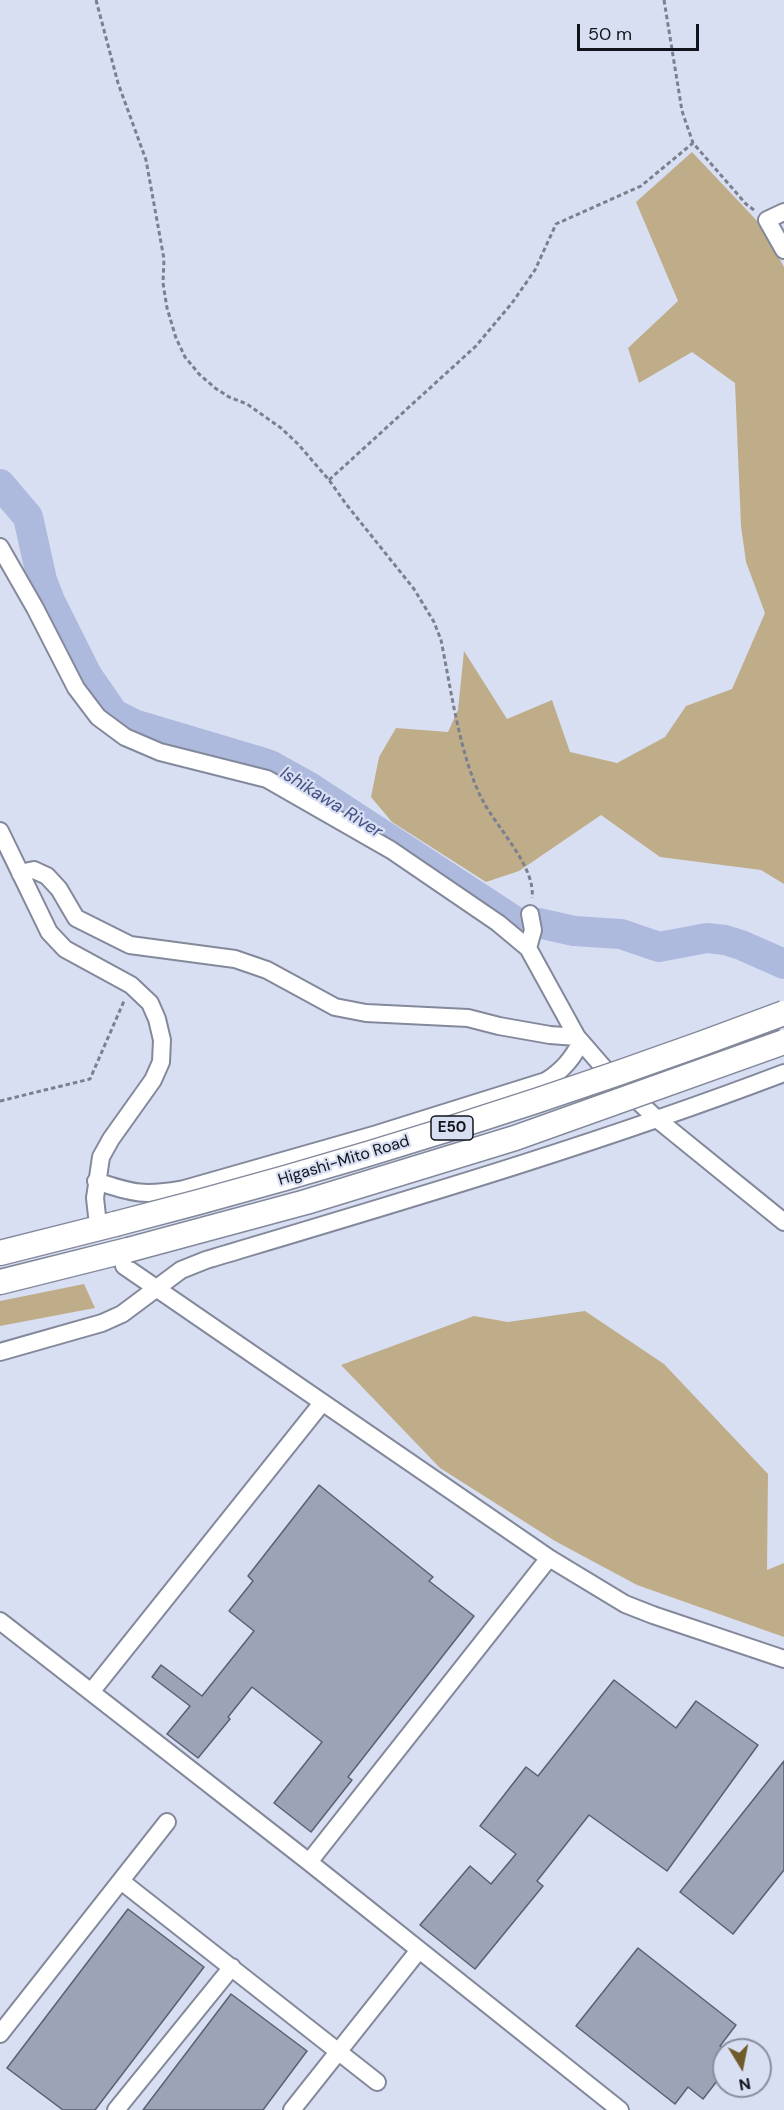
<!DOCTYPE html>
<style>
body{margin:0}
#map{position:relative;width:784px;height:2110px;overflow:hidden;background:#d9dff3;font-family:"DM Sans",sans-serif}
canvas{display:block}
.north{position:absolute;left:712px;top:2038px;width:60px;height:60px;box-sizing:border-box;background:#d9dff3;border:2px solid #898e9d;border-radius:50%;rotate:170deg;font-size:16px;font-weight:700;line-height:24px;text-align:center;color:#12141b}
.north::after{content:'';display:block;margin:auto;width:21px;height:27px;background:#705c2b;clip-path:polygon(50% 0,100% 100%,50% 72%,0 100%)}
.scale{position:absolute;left:577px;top:24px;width:122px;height:27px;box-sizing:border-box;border:3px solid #12141b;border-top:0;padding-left:8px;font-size:18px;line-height:21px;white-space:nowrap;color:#12141b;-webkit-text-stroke:4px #d9dff3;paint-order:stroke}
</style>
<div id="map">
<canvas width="784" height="2110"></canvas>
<div class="north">N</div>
<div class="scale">50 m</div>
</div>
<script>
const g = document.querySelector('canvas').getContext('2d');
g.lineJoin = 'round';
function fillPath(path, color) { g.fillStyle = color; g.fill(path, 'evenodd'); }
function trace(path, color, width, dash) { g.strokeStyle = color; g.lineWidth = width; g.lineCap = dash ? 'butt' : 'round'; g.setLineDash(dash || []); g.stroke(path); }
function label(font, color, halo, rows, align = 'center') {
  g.font = font + ' "DM Sans",sans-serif'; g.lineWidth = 4.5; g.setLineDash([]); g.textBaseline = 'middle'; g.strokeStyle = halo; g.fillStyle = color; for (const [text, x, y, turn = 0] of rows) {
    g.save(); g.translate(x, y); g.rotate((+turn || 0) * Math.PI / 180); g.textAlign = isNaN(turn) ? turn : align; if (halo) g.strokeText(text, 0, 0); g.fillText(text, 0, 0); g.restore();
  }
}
fillPath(new Path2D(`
 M 692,152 L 761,225 L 784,267 L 784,884 L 761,870 L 660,857 L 601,815 L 519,871 L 486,882 L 392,822 L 371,797 L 379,757 L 396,728 L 448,732 L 458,710 L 464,651 L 507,719 L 552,700 L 570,752 L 617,763 L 665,737 L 686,706 L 732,689 L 765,613 L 746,562 L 741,526 L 735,383 L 692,352 L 639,383 L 628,348 L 678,301 L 636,202 Z
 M 84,1284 L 95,1308 L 0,1326 L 0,1301 Z
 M 585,1311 L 664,1364 L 768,1474 L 767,1570 L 784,1563 L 784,1637 L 637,1585 L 555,1541 L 440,1468 L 341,1365 L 474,1316 L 508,1322 Z`), '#bead88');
trace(new Path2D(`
 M 0,484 L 28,517 L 42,580 L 50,601 L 87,675 L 114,714 L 134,724 L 258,761 L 272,766 L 308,786 L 518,923 L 538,923 L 574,931 L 621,934 L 659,947 L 707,938 L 725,940 L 741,945 L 784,964`), '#aeb9de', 30);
const building = new Path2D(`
 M 319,1485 L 433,1577 L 429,1581 L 474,1616 L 348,1777 L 352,1780 L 311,1832 L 274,1803 L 322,1742 L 252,1687 L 228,1717 L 230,1719 L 198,1758 L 167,1734 L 190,1706 L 152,1677 L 161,1665 L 202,1696 L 254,1631 L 229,1611 L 253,1581 L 248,1576 Z
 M 614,1680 L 676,1728 L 696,1701 L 758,1745 L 667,1871 L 589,1815 L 537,1881 L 543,1886 L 475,1969 L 420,1925 L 470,1866 L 491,1884 L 516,1854 L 480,1826 L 526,1767 L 538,1776 Z
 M 784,1761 L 784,1870 L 733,1934 L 680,1892 Z
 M 128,1909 L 204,1967 L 95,2110 L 63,2110 L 7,2068 Z
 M 638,1948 L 736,2025 L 720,2046 L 724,2049 L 724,2072 L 703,2099 L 688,2087 L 675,2104 L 576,2026 Z
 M 231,1994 L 307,2051 L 263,2110 L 143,2110 Z`);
fillPath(building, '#9da3b6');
trace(building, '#5a6071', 1.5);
const minor = new Path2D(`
 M 784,212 L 767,220 L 784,250
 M 0,547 L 35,608 L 76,688 L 98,717 L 125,737 L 160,752 L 267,779 L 391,850 L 498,923 L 528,948 L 577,1037 L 610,1075 L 657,1119 L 784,1222
 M 0,831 L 49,932 L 65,949 L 131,985 L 150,1003 L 157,1019 L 162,1040 L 161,1062 L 153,1080 L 111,1139 L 101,1157 L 95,1198 L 97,1216
 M 20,873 L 34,870 L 47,876 L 59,889 L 76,918 L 130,945 L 235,959 L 267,970 L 335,1007 L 366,1013 L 468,1018 L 499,1026 L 550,1035 L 577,1037
 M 528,948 L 533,930 L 530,914
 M 96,1181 C 134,1194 145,1196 184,1189 L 377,1134 L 546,1081 C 563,1070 572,1059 581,1042
 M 124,1266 L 549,1558 L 625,1604 L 653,1615 L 784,1659
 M 0,1352 L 102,1323 L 122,1314 L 181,1270 L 206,1260 C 400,1202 595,1145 784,1073
 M 0,1621 L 309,1862 L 620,2110
 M 91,1692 L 322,1403
 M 309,1862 L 549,1558
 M 121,1881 L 377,2082
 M 0,2034 L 167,1822
 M 116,2110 L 232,1967
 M 292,2110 L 419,1950`);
const highway = new Path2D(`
 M 0,1253 L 115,1224
 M 0,1282 L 128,1250`);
trace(minor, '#83899b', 20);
trace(highway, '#83899b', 27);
trace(new Path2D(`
 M 96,0 L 118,83 L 146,160 L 164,259 L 163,283 L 167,308 L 176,338 L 185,357 L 199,374 L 215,388 L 229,397 L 247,404 L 281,428 L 298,444 L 329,480 L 346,504 L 414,589 L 434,622 L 441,640 C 451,689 460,758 483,801 C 497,828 536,867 532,898
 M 664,0 L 682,111 L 693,143 L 746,204 L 754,210
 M 329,480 L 476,346 L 512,303 L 535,270 L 556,224 L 641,186 L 693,143
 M 0,1101 L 90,1079 L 124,1001`), '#7c808e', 3, [4.5, 3]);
trace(minor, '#fff', 16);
trace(highway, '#fff', 24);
const highwayBridge = new Path2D(`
 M 115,1224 C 342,1166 565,1096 784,1013
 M 128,1250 L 306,1202 L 515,1138 L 784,1042`);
trace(highwayBridge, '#83899b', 27, []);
trace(highwayBridge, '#fff', 24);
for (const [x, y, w] of [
 [452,1128,42]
]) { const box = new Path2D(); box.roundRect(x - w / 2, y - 12, w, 24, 4.5); g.fillStyle = '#d9dff3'; g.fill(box); trace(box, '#12141b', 1.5); }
label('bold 15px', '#12141b', null, [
 ["E50",452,1128]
]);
label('16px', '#12141b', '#d9dff3', [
 ["Higashi-Mito Road",344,1161,-17]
]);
label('italic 18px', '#435082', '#d9dff3', [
 ["Ishikawa River",331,803,32]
]);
</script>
